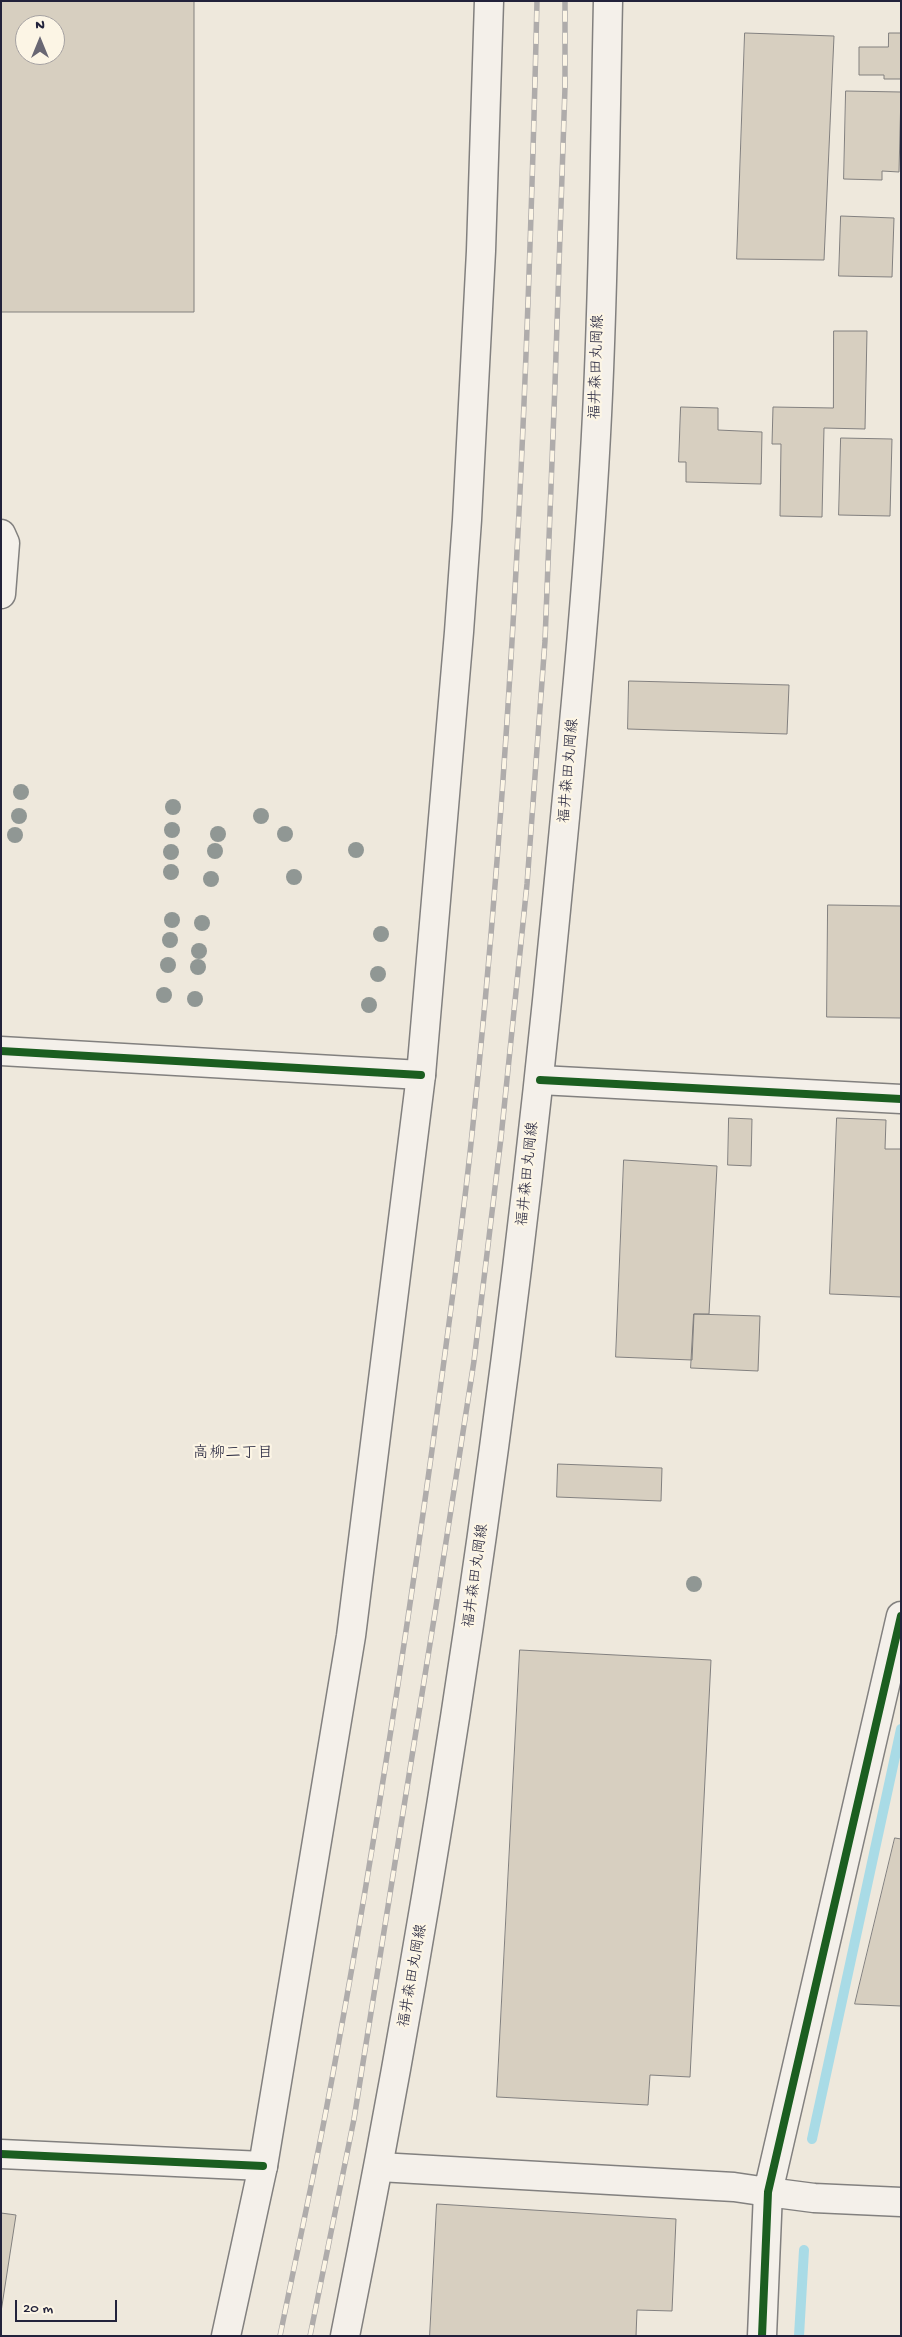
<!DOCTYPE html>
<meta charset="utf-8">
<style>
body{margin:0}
#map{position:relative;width:902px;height:2337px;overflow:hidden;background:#eee8dc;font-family:"Gochi Hand",sans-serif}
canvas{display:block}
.frame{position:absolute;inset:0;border:2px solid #22223b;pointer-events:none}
.north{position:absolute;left:15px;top:15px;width:50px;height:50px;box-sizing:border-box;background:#fcf5e5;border:1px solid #a5a1a1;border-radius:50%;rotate:0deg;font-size:14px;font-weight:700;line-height:20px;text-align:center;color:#22223b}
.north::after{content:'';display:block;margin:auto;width:18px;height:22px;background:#696773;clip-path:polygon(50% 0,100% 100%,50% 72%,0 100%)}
.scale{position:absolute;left:15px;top:2300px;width:102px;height:22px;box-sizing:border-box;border:2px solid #22223b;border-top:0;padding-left:6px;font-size:15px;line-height:18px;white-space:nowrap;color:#22223b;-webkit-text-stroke:4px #fcf5e5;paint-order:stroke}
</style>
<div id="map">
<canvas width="902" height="2337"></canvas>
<div class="frame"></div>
<div class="north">N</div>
<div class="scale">20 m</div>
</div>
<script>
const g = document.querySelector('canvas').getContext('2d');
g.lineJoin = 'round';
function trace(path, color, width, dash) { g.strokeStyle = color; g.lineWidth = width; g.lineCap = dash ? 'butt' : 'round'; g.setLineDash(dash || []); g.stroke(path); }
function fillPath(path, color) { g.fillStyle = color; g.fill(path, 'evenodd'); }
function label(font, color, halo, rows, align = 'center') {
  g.font = font + ' "Gochi Hand","Klee One",sans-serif'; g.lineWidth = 4.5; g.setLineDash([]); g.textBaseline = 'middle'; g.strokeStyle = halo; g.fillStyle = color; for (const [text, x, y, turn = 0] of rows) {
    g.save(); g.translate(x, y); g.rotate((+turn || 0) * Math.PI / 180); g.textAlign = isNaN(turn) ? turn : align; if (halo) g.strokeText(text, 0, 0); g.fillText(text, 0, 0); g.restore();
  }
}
trace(new Path2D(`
 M 812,2139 L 901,1729
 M 799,2336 L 804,2250`), '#a9dbe6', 10);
const building = new Path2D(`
 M 1,1 L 194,1 L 194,312 L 1,312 ZM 25,25 L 55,25 L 55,55 L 25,55 Z
 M 745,33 L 834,36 L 824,260 L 737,259 Z
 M 889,33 L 901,33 L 901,79 L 884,79 L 884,75 L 859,75 L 859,47 L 888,47 Z
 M 846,91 L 901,92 L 899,172 L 882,171 L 882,180 L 844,179 Z
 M 841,216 L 894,218 L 892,277 L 839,276 Z
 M 834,331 L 867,331 L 865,429 L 824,428 L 822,517 L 780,516 L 781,444 L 772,444 L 773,407 L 833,408 Z
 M 681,407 L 718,408 L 718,430 L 762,432 L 761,484 L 686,482 L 686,462 L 679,462 Z
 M 841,438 L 892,439 L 890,516 L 839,515 Z
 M 629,681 L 789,685 L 787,734 L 628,729 Z
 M 828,905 L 901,906 L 901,1018 L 827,1017 Z
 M 729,1118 L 752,1119 L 751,1166 L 728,1165 Z
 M 837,1118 L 886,1120 L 885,1149 L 901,1149 L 901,1297 L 830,1294 Z
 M 624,1160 L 717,1166 L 709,1314 L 694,1314 L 692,1360 L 616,1357 Z
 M 694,1314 L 760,1316 L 758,1371 L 691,1368 Z
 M 558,1464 L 662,1468 L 661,1501 L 557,1497 Z
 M 520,1650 L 711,1660 L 690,2077 L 650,2075 L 648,2105 L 497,2097 Z
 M 895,1838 L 901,1839 L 901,2006 L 855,2004 Z
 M 437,2204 L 676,2219 L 672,2311 L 637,2310 L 636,2336 L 430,2336 Z
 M 1,2213 L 16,2215 L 1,2312 Z`);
fillPath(building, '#d7cfc0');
trace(building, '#82807f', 1);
const minor = new Path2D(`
 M 1,534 L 5,543 L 1,594
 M 1,1051 L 421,1075
 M 540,1080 L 901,1099
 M 379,2167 L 734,2187 L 768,2192 L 901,1616`);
const tertiary = new Path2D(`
 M 1,2154 L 263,2166
 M 762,2336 L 768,2192 L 814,2198 L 901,2202`);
const secondary = new Path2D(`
 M 226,2336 L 263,2166 L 351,1636 L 421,1075 L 459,632 L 467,520 L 481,251 L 489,1
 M 345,2336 C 440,1864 510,1389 556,910 C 572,745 589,580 597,415 C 604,277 605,139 608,1`);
trace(minor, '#82807f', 31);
trace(tertiary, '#82807f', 31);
trace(secondary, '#82807f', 31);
trace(minor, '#f4f0ea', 28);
trace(tertiary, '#f4f0ea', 28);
trace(secondary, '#f4f0ea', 28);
const rail = new Path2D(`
 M 280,2336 C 295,2262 311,2189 325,2116 C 367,1895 401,1673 432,1450 C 446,1345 461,1240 472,1134 C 512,757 528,380 537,1
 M 310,2336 L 354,2119 L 437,1600 L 474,1361 L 501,1138 L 527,884 L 545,641 L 555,384 L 565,87 L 565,1`);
trace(rail, '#afacab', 5.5);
trace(rail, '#fcf5e5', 4, [11]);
trace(new Path2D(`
 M 1,1051 L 421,1075
 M 540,1080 L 901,1099
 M 1,2154 L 263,2166
 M 762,2336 L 768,2192 L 901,1616`), '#1b5e20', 8);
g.fillStyle = '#909794';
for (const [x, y] of [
 [21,792],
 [173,807],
 [19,816],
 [261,816],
 [172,830],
 [218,834],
 [285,834],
 [15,835],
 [356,850],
 [215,851],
 [171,852],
 [171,872],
 [294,877],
 [211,879],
 [172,920],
 [202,923],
 [381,934],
 [170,940],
 [199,951],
 [168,965],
 [198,967],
 [378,974],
 [164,995],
 [195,999],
 [369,1005],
 [694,1584]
]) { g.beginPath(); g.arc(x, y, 8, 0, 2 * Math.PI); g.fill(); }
label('15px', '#22223b', '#fcf5e5', [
 ["福井森田丸岡線",598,367,-88],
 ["福井森田丸岡線",570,771,-85],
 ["福井森田丸岡線",529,1174,-84],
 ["福井森田丸岡線",477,1576,-82],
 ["福井森田丸岡線",414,1976,-80]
]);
label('16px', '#22223b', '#fcf5e5', [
 ["高柳二丁目",233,1455]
]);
</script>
